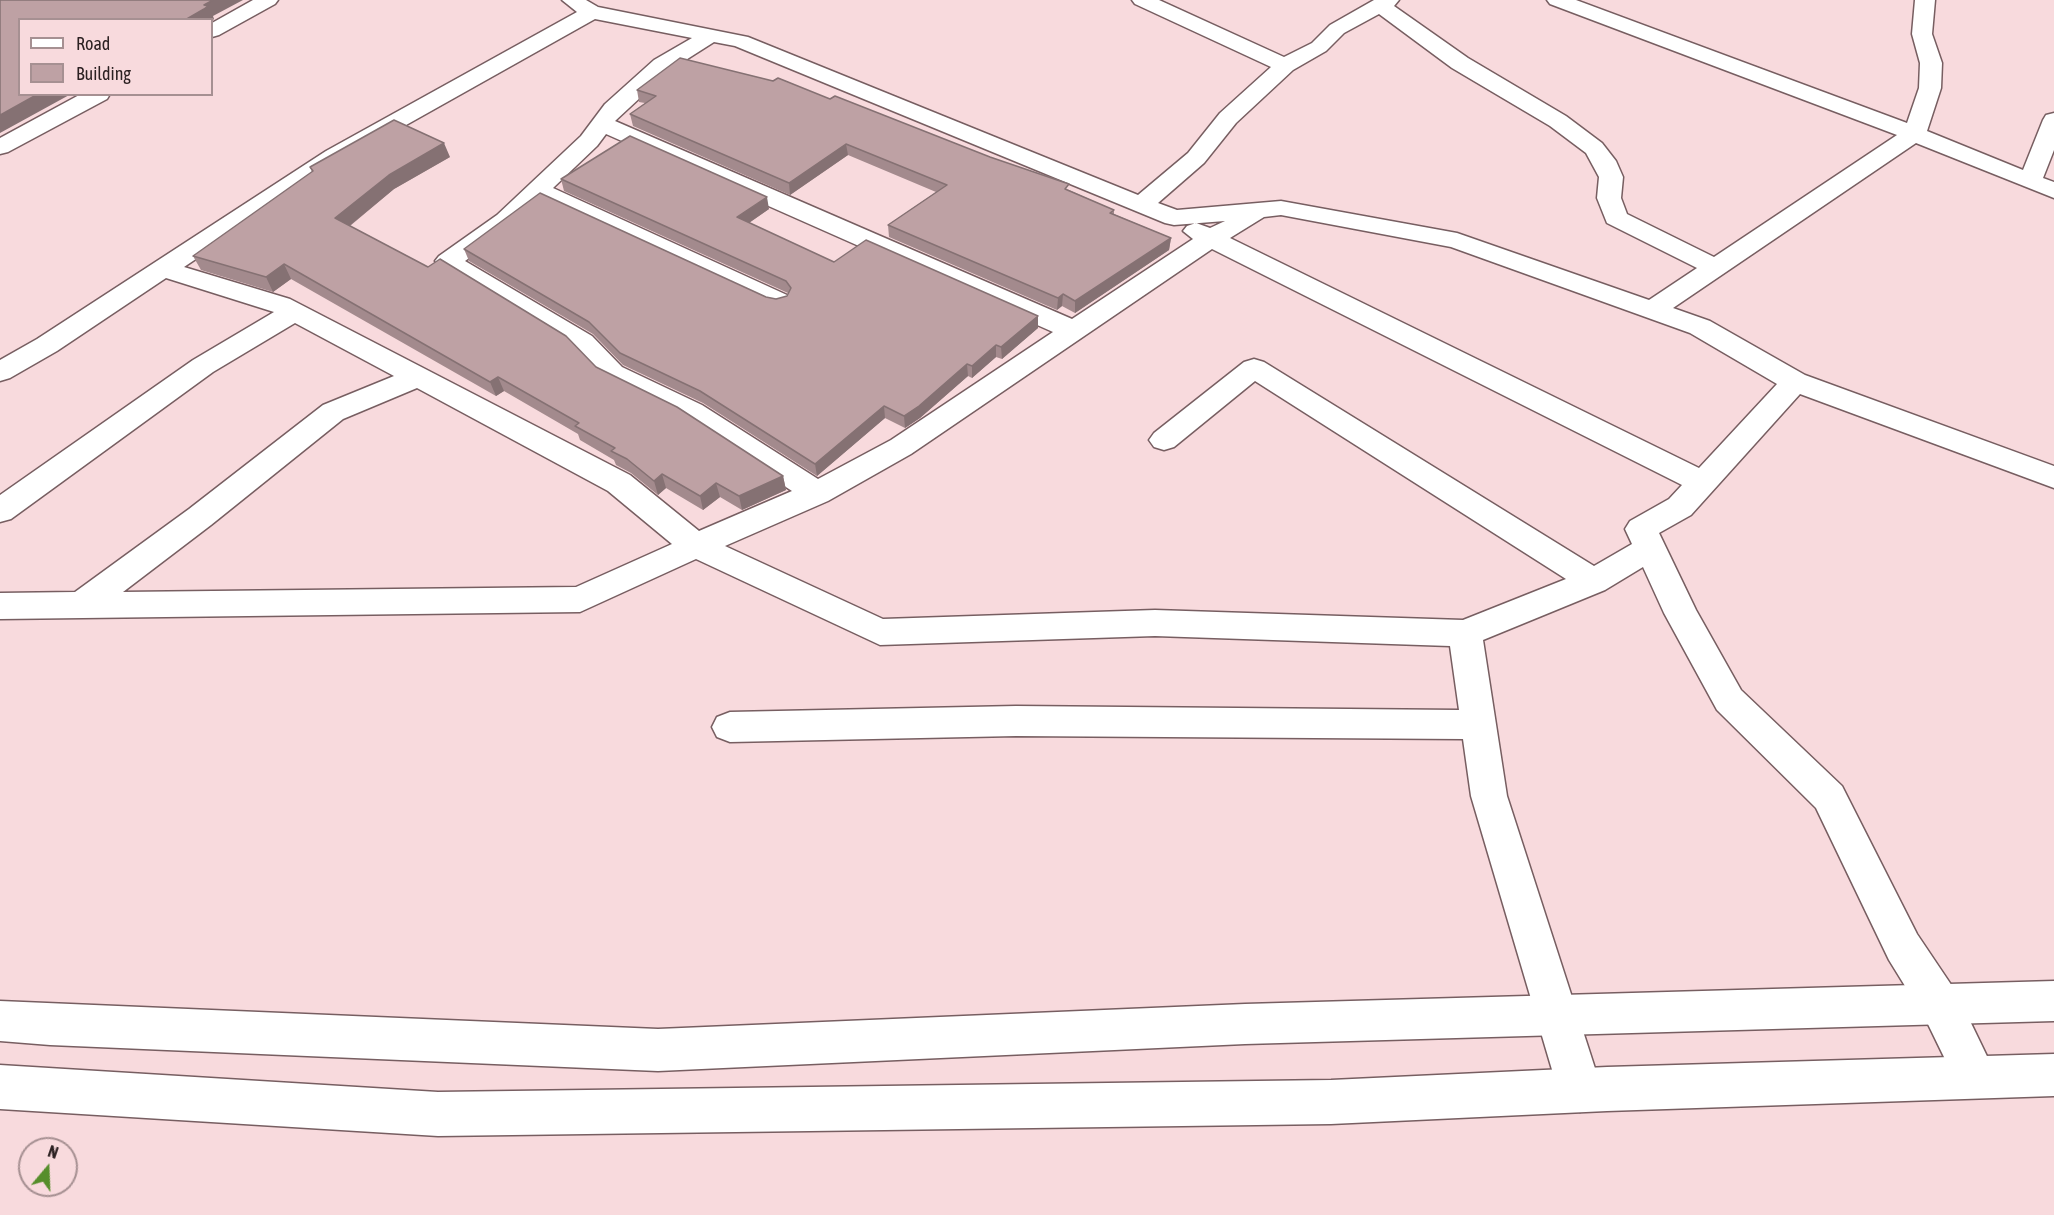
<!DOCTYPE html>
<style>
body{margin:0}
#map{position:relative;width:2054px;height:1215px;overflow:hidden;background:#f8dadd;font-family:"Asap Condensed",sans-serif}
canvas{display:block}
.legend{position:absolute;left:18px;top:18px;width:195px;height:78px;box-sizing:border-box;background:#f8dadd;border:2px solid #a69092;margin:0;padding:8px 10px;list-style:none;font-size:18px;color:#2c2122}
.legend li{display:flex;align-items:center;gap:12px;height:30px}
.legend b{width:30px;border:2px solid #a69092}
.north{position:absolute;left:18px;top:1137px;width:60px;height:60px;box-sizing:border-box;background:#f8dadd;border:2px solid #a69092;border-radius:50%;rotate:19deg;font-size:16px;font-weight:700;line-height:24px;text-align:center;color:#2c2122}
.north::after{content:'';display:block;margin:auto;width:21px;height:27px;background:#568e2b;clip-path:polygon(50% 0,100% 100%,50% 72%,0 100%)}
</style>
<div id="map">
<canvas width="2054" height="1215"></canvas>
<ul class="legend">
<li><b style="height:8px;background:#fff"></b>Road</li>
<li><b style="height:16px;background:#bea1a4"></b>Building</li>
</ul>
<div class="north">N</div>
</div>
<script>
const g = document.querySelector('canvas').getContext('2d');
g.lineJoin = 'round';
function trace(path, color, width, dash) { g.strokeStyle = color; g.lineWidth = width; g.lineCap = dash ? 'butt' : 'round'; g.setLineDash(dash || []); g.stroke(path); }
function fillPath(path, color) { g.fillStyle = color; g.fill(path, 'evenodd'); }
const street = new Path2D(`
 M 253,0 L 278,0 L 275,4 L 219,35 L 212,37 L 212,23 Z
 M 562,0 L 586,0 L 598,7 L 748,37 L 1138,195 L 1188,153 L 1220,113 L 1271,67 L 1135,4 L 1132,0 L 1159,0 L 1284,57 L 1312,43 L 1330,25 L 1374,0 L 1399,0 L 1394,6 L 1468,58 L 1566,116 L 1602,143 L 1616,161 L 1623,177 L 1621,198 L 1627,214 L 1714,257 L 1897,135 L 1550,4 L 1547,0 L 1576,0 L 1907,123 L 1919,88 L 1920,63 L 1912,34 L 1915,0 L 1935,0 L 1932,34 L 1942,63 L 1941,88 L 1927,131 L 2023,170 L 2043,120 L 2046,115 L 2054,113 L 2054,150 L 2043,178 L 2054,182 L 2054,198 L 1916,143 L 1673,308 L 1710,321 L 1805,375 L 2054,466 L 2054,488 L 1800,394 L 1691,515 L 1659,533 L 1696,610 L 1741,690 L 1842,786 L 1917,934 L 1956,992 L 1997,1077 L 1991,1092 L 1976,1098 L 1961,1092 L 1926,1020 L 1889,960 L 1816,808 L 1717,710 L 1664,613 L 1643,567 L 1605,590 L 1483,640 L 1507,796 L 1602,1090 L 1595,1105 L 1580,1112 L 1565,1105 L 1558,1090 L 1471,796 L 1463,739 L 1016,736 L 730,742 L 717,737 L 712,727 L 717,717 L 730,712 L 1016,706 L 1459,710 L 1450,646 L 1155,636 L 880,645 L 696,559 L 580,612 L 0,619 L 0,593 L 75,592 L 189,509 L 323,405 L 394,376 L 295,323 L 213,372 L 11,519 L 0,522 L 0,495 L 193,360 L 274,312 L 166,278 L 57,351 L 10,378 L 0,381 L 0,360 L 37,339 L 326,151 L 577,12 ZM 1379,14 L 1452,68 L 1550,126 L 1586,153 L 1599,177 L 1597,198 L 1607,223 L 1697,268 L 1649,300 L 1457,233 L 1281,201 L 1177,210 L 1158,203 L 1204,163 L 1236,123 L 1293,70 L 1326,51 L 1344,33 ZM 595,19 L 692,38 L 654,60 L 605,104 L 581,136 L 497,215 L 439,256 L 435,261 L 439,266 L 572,348 L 602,379 L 682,419 L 792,491 L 699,531 L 630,475 L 290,299 L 184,267 L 342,161 ZM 714,42 L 735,46 L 1165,223 L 1174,225 L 1225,221 L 1210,228 L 1196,223 L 1187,226 L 1183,231 L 1193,239 L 1072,319 L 615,121 L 670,70 ZM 606,134 L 1053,332 L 891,440 L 818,479 L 702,405 L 622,367 L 592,336 L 465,261 L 515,225 L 540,201 L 769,307 L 778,309 L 787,307 L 791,301 L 787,295 L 553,188 L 597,146 ZM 1281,215 L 1451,247 L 1690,333 L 1777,384 L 1699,468 L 1230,238 L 1264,217 ZM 1212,249 L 1682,485 L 1669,499 L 1630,521 L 1625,529 L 1632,544 L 1594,566 L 1264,362 L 1254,359 L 1244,362 L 1154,433 L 1149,440 L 1154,447 L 1164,450 L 1174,447 L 1255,381 L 1566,579 L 1463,620 L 1155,610 L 883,619 L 725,546 L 828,501 L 911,454 ZM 417,388 L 608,491 L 672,544 L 576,587 L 123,592 L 211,525 L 343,419 Z
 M 81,94 L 110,94 L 107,99 L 8,152 L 0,154 L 0,138 Z`);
const highway = new Path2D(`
 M 2054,981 L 2054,1021 L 1245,1044 L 658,1071 L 50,1045 L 0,1041 L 0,1001 L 658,1029 L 1245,1004 Z
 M 2054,1054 L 2054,1096 L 1607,1111 L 1331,1124 L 438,1136 L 0,1109 L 0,1065 L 438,1092 L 1331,1080 L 1607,1067 Z`);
trace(street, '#775e61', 3);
trace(highway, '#775e61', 3);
fillPath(street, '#fff');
fillPath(highway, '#fff');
fillPath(new Path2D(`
 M 637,90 L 830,99 L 1069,190 L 1114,210 L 1114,214 L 1171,238 L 1169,250 L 1075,313 L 1062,306 L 1057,310 L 889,237 L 888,225 L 936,192 L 848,155 L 790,195 L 633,126 L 630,114 L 645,103 L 639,102 Z
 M 450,157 L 394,189 L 350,226 L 596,367 L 783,476 L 786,490 L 742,510 L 720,497 L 703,510 L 666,488 L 658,495 L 631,473 L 616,465 L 614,460 L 580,440 L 578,434 L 504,391 L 496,396 L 291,279 L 273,292 L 201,270 L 193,256 L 312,172 L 310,167 Z
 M 561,179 L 769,209 L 749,223 L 834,262 L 1038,316 L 1038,328 L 1002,359 L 996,357 L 972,378 L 968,376 L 920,418 L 905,428 L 885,418 L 817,476 L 703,403 L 623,365 L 593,334 L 469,261 L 464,249 L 776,299 L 787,296 L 788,293 L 564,191 Z`), '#a38a8d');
fillPath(new Path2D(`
 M 213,0 L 243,0 L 213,16 L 214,19 L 212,21 L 212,20 L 185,20 L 204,5 Z
 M 38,94 L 71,94 L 0,133 L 0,115 Z
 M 444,143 L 450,157 L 394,189 L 342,232 L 335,218 L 389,175 Z
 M 846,144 L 848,155 L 790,195 L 789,183 Z
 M 767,197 L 769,209 L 740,229 L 737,217 Z
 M 1171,238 L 1169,250 L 1075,313 L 1075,301 Z
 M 284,264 L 291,279 L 273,292 L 266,277 Z
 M 1063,294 L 1062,306 L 1057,310 L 1058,298 Z
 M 1038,316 L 1038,328 L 1002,359 L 1001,347 Z
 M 996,345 L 996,357 L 972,378 L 972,366 Z
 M 967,364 L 968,376 L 920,418 L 905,428 L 904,416 Z
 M 498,377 L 504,391 L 496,396 L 490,382 Z
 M 884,406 L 885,418 L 817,476 L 815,464 Z
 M 662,474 L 666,488 L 658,495 L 654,481 Z
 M 783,476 L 786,490 L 742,510 L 739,496 Z
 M 716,483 L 720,497 L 703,510 L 700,496 Z`), '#857173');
const building = new Path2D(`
 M 0,0 L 213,0 L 204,5 L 208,6 L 204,9 L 185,20 L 20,20 L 20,94 L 38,94 L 0,115 Z
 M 680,58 L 773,81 L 778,78 L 830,99 L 835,96 L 990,157 L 1069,184 L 1065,189 L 1114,210 L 1110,213 L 1171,238 L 1075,301 L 1063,294 L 1058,298 L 888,225 L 947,185 L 846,144 L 789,183 L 630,114 L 656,96 L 637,90 Z
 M 394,120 L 444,143 L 389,175 L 335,218 L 428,267 L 440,259 L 566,336 L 596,367 L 677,407 L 783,476 L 739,496 L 716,483 L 700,496 L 662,474 L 654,481 L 627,459 L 611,451 L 615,448 L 575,426 L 579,423 L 498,377 L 490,382 L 284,264 L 266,277 L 193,256 L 313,171 L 310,167 Z
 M 630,136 L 767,197 L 737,217 L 834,262 L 866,240 L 1038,316 L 1001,347 L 996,345 L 972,366 L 967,364 L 919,406 L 904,416 L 884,406 L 815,464 L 700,391 L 620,353 L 589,322 L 464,249 L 540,193 L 766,297 L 776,299 L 787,296 L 791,288 L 786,281 L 561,179 Z`);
fillPath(building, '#bea1a4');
trace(building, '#857173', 1.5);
</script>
